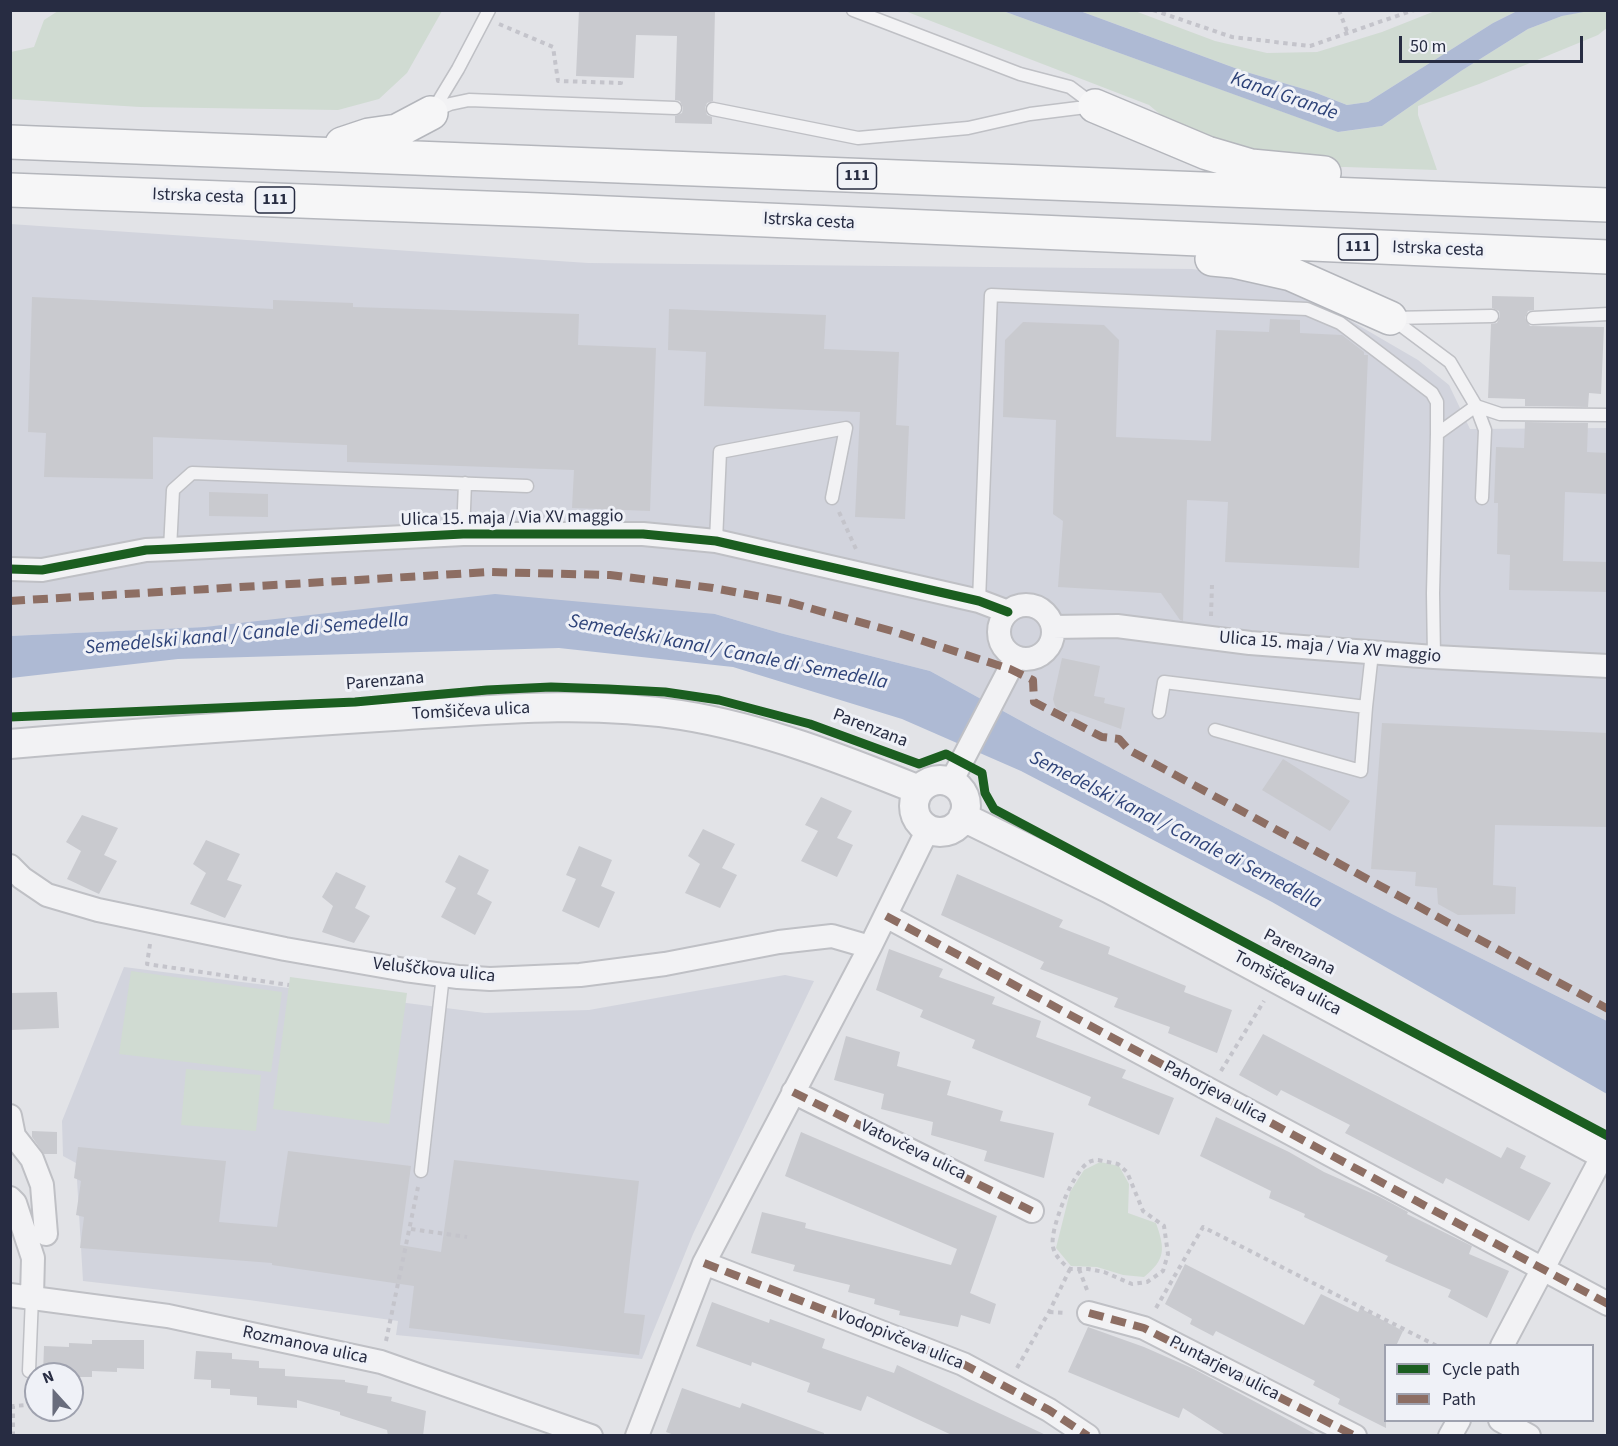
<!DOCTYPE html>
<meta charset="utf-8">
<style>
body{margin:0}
#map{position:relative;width:1618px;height:1446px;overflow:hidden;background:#e2e3e7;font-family:"Source Sans 3",sans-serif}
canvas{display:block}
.frame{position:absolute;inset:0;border:12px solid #272c42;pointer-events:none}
.legend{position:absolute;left:1384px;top:1344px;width:210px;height:78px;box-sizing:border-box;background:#eff1f7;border:2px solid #9fa2af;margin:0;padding:8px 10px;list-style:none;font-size:18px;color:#272c42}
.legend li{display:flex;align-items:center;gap:12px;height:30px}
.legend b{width:30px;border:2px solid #9fa2af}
.north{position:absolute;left:24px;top:1362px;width:60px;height:60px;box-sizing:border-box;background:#eff1f7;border:2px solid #9fa2af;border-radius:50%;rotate:339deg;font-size:16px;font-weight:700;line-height:24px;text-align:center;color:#272c42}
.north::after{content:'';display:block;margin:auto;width:21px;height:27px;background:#686c7c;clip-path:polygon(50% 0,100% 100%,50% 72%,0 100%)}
.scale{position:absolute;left:1399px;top:36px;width:184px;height:27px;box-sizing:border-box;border:3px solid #272c42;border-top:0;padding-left:8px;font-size:18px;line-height:21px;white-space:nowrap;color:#272c42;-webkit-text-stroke:4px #eff1f7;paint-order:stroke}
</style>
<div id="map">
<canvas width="1618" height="1446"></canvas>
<div class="frame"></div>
<ul class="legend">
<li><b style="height:8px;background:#1b5e20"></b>Cycle path</li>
<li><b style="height:8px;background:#8d6e63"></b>Path</li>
</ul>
<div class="north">N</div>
<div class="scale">50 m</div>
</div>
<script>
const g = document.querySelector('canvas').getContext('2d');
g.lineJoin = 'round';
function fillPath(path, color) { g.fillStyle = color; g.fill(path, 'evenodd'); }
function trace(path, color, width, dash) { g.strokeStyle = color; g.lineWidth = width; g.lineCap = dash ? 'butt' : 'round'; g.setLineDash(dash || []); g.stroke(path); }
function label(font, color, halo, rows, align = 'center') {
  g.font = font + ' "Source Sans 3",sans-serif'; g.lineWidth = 6; g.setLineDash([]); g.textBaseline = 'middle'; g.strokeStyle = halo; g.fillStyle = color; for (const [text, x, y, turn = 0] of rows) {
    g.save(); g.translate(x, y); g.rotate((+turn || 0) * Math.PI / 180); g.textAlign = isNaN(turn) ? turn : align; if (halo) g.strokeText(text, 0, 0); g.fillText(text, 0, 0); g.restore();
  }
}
fillPath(new Path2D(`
 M 10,224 L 588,263 L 1192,269 L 1264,278 L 1303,293 L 1418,360 L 1449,385 L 1470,429 L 1607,428 L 1607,1021 L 1392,914 L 1034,728 L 930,671 L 780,633 L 715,614 L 205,627 L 11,636 Z
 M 124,967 L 485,1013 L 589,1010 L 785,975 L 814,981 L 693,1234 L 642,1359 L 396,1335 L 398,1321 L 249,1300 L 83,1281 L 76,1163 L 63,1156 L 62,1121 Z`), '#d2d4dd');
fillPath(new Path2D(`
 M 1589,10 L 1607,11 L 1608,27 L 1598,35 L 1479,84 L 1418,106 L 1418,115 L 1437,170 L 1345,167 L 1314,168 L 1180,131 L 1149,105 L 905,11 L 1003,11 L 1339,132 L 1382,126 L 1461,71 L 1528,29 L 1562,16 Z
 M 58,11 L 58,10 L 442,11 L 407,73 L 379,99 L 338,110 L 140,107 L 11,99 L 11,52 L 34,47 L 44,20 Z
 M 1080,11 L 1135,11 L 1215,41 L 1267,53 L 1317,52 L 1382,32 L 1435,11 L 1517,11 L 1493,23 L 1368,102 L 1347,105 L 1314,92 L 1243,71 Z
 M 131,971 L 282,992 L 271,1072 L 119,1054 Z
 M 290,977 L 407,993 L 389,1124 L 273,1109 Z
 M 186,1069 L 261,1075 L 256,1131 L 181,1125 Z
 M 1100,1162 L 1119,1166 L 1129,1184 L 1128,1213 L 1156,1223 C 1165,1249 1166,1259 1144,1277 L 1123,1275 L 1097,1267 L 1071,1266 L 1056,1248 L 1070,1192 L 1084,1170 Z`), '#d0dbd2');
fillPath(new Path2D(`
 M 1003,11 L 1080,11 L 1243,71 L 1314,92 L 1347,105 L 1368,102 L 1493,23 L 1517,11 L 1589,11 L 1562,16 L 1528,29 L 1461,71 L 1382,126 L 1338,132 Z
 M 495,594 L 715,614 L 780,633 L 930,671 L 1034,728 L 1392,914 L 1607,1021 L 1607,1094 L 1272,902 L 1021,771 L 902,719 L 733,667 L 559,648 L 178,659 L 11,678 L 10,636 L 205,627 Z`), '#aebad4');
fillPath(new Path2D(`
 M 579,10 L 715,10 L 713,101 L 707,103 L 705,108 L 707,115 L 712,117 L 712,124 L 675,123 L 675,116 L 682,113 L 683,108 L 680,101 L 675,100 L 677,36 L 636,35 L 634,78 L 576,76 Z
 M 1492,296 L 1534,297 L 1534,310 L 1528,311 L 1525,318 L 1530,326 L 1604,327 L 1601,394 L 1589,393 L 1588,407 L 1525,406 L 1525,399 L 1488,398 L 1491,324 L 1497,323 L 1500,316 L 1499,311 L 1492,308 Z
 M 32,297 L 273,309 L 273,300 L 353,303 L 353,307 L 579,314 L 578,345 L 656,348 L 650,511 L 572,508 L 574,470 L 347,462 L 347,445 L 153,437 L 153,479 L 44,477 L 46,433 L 28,432 Z
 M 669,309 L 826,315 L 824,349 L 899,352 L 896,425 L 909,426 L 905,519 L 855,517 L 860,412 L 704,406 L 706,352 L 668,350 Z
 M 1270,319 L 1300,320 L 1300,333 L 1342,335 L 1364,352 L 1364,355 L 1368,355 L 1359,568 L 1225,562 L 1228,502 L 1187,500 L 1183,621 L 1180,620 L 1161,593 L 1058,587 L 1063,521 L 1053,514 L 1056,420 L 1003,417 L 1005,340 L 1023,322 L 1104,325 L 1119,340 L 1116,437 L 1211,441 L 1216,330 L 1269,332 Z
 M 1525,422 L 1588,423 L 1587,452 L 1608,453 L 1608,494 L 1565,492 L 1563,561 L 1608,562 L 1608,592 L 1509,590 L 1510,555 L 1497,554 L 1498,503 L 1494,503 L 1496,447 L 1524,448 Z
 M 209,492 L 268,494 L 268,517 L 209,516 Z
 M 1062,658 L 1100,666 L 1094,696 L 1105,698 L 1104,703 L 1125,708 L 1121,729 L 1071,711 L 1069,713 L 1058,710 L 1055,706 L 1053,699 Z
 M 1382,723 L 1608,733 L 1608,827 L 1495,825 L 1493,885 L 1516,887 L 1515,914 L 1458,915 L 1438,904 L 1437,888 L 1415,886 L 1416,872 L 1371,869 Z
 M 1283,759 L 1350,801 L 1330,831 L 1262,790 Z
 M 821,797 L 852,811 L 837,838 L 853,845 L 837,877 L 801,861 L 818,831 L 805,825 Z
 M 82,815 L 118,828 L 104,855 L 117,861 L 99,894 L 67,879 L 81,851 L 66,842 Z
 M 703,829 L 735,844 L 722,868 L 737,875 L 720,908 L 685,893 L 700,864 L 688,856 Z
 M 206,840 L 240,854 L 227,880 L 242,885 L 225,918 L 190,904 L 206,873 L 193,864 Z
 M 579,846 L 612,860 L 601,886 L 615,892 L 599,928 L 562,911 L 576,879 L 566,875 Z
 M 459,855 L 489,870 L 477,894 L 492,902 L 475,935 L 441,917 L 456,888 L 445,882 Z
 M 336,872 L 366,886 L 355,908 L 370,916 L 354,943 L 322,932 L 333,906 L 322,897 Z
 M 957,874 L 1063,920 L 1059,927 L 1110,947 L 1108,954 L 1186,986 L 1184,992 L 1232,1010 L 1217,1053 L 1168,1033 L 1170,1027 L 1114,1007 L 1118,998 L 1040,969 L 1044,962 L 941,915 Z
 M 889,949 L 943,969 L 939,977 L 995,997 L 992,1004 L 1041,1021 L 1036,1037 L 1126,1070 L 1122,1078 L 1174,1098 L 1159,1135 L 1088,1105 L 1091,1097 L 972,1048 L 975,1040 L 920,1017 L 923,1010 L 876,990 Z
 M 57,992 L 59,1028 L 10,1030 L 10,993 Z
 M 1263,1034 L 1501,1158 L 1507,1147 L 1526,1156 L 1520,1168 L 1551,1183 L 1529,1221 L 1446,1178 L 1443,1184 L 1345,1133 L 1350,1125 L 1281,1090 L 1277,1096 L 1239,1075 Z
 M 846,1036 L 900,1052 L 897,1066 L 951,1081 L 947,1095 L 1003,1111 L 1000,1121 L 1054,1133 L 1044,1178 L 984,1161 L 987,1151 L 931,1135 L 933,1122 L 881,1109 L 884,1094 L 834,1080 Z
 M 1216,1117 L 1289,1152 L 1324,1172 L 1380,1197 L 1408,1212 L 1407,1214 L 1472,1246 L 1469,1254 L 1509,1271 L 1487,1318 L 1448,1297 L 1451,1290 L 1385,1261 L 1388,1256 L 1304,1217 L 1305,1214 L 1269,1198 L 1271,1191 L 1200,1156 Z
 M 32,1131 L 57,1132 L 57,1154 L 44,1154 L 32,1137 Z
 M 801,1132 L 997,1216 L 970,1293 L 996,1304 L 990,1324 L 961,1315 L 958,1327 L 899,1315 L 900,1311 L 874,1304 L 875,1299 L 848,1292 L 850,1285 L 793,1271 L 795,1265 L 751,1253 L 762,1212 L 806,1223 L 805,1228 L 951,1265 L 957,1249 L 785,1176 Z
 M 78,1147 L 226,1161 L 219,1222 L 277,1227 L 288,1151 L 411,1166 L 400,1245 L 441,1252 L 454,1160 L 639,1181 L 624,1313 L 645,1315 L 639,1355 L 409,1328 L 414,1286 L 272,1265 L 272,1263 L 80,1248 L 84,1217 L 76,1215 L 81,1181 L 74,1178 Z
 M 1185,1264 L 1304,1325 L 1321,1294 L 1358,1312 L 1360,1308 L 1403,1331 L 1396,1346 L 1386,1346 L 1386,1428 L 1338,1404 L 1340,1399 L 1313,1385 L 1315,1381 L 1216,1331 L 1213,1336 L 1190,1324 L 1192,1319 L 1165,1304 Z
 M 712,1302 L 769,1323 L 770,1319 L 825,1339 L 822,1348 L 894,1373 L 897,1365 L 1048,1436 L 954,1436 L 867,1396 L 861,1411 L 807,1392 L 810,1383 L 752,1362 L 751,1366 L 696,1346 Z
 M 1088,1327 L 1144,1347 L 1194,1369 L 1319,1436 L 1227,1436 L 1183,1408 L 1179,1418 L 1068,1372 Z
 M 92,1340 L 144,1340 L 144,1369 L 117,1368 L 117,1372 L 92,1371 L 92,1377 L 72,1377 L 72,1374 L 43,1374 L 44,1346 L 69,1347 L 69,1343 L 92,1344 Z
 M 196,1351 L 232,1353 L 232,1359 L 259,1361 L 259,1368 L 285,1369 L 285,1376 L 345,1380 L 345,1382 L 368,1386 L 367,1393 L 392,1397 L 391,1401 L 426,1411 L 423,1436 L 388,1436 L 387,1430 L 340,1415 L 340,1412 L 297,1400 L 297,1408 L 257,1405 L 257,1397 L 230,1395 L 230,1389 L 211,1388 L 211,1380 L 194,1379 Z
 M 682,1388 L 740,1408 L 742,1403 L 824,1433 L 824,1436 L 677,1436 L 666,1432 Z`), '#c9cacf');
const service = new Path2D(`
 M 853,10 L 1020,74 L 1070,87 L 1094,105
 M 713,109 L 858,138 L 968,128 L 1030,114 L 1094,106
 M 432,112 L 450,104 L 469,100 L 675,108
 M 432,112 L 458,69 L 489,10
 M 1391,318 L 1450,362 L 1476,406 L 1500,414 L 1608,415
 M 1391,318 L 1492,316
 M 1533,318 L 1608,314
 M 463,534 L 465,483
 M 716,541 L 720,452 L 846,428 L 832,498
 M 170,549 L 173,490 L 192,473 L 527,486
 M 979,601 L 991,295 L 1307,309 L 1340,323 L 1432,393 L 1437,402 L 1437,434
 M 1434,657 L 1433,593 L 1437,434 L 1476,406 L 1485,430 L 1482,498
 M 1159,712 L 1164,682 L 1366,707 L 1372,653
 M 1215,730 L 1361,771 L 1366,707
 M 421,1171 L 443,975
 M 29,1371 L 32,1297`);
const minor = new Path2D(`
 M 10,569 L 42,570 L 146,550 L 170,549 L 463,534 L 643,534 L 716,541 L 979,601 L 1008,612
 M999 632a27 27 0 1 1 54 0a27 27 0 1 1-54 0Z
 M 1053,627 L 1117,626 L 1250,643 L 1434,657 L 1608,666
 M 951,782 L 1016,657
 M 10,866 L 22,878 L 47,895 L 98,910 L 285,949 L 405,970 L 458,977 L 490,979 L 580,975 L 665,964 L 779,942 L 832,936 L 870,947
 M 886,916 L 1608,1304
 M 793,1092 L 1032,1211
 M 10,1116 L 14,1136 L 32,1159 L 42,1185 L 46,1234
 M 10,1198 L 15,1203 L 33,1258 L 32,1297
 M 704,1263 L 963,1364 L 1049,1410 L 1088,1436
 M 10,1295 L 168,1316 L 381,1362 L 591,1436
 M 1089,1313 L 1144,1328 L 1355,1436
 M 1502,1346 L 1603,1155
 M 1500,1420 L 1529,1436
 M 637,1436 L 704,1263 L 870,947 L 928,829
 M 1450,1436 L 1459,1420`);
const tertiary = new Path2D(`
 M 10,744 C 138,733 266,724 394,716 C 490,710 586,700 681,715 C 763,728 842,759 919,790
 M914 806a26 26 0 1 1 52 0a26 26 0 1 1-52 0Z
 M 963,817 L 1110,889 L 1608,1157`);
const trunk = new Path2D(`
 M 1095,106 L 1207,153 L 1251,166 L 1324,173
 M 10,142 L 1608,205
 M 342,144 L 369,135 L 397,131 L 431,113
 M 10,190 L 539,210 L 1608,257
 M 1212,259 L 1233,261 L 1291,274 L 1390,318`);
trace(service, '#bfc0c5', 15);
trace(minor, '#bfc0c5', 26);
trace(tertiary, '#bfc0c5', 32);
trace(trunk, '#b4b6bc', 36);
trace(new Path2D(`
 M 1153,10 L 1232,37 L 1310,46 L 1414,10
 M 1339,10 L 1348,34
 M 499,24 L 553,47 L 558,81 L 621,83 L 620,78
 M 839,512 L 856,549
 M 1211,616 L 1212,585
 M 150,944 L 147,964 L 289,985
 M 1221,1071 L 1264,1001
 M 1098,1160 L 1118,1164 L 1127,1172 L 1143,1211 L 1164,1226 L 1168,1254 L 1163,1271 L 1147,1282 L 1132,1284 L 1104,1272 L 1088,1269 L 1070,1269 C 1062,1263 1055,1256 1053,1247 C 1049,1230 1073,1171 1089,1162 C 1091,1161 1095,1160 1098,1160 Z
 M 411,1229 L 467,1237
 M 1079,1269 L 1087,1290
 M 1156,1308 L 1203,1227 L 1437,1346
 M 1049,1312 L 1067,1313
 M 386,1341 L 418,1187
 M 1017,1368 L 1049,1312 L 1070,1269
 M 13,1436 L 13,1406 L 29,1405 L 29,1386`), '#c4c4cb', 4, [4.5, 4.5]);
trace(service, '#f2f2f4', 12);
trace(minor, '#f2f2f4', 22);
trace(tertiary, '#f2f2f4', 28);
trace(trunk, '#f6f6f7', 33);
trace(new Path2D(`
 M 10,601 L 489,572 L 610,575 L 713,588 L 784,601 L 892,631 L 1010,669 L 1033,680 L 1034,702 L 1102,737 L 1119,739 L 1129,750 L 1608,1009
 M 886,916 L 1608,1304
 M 793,1092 L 1032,1211
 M 704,1263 L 963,1364 L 1049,1410 L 1088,1436
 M 1089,1313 L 1144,1328 L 1355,1436`), '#8d6e63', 8, [15, 8]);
trace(new Path2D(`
 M 10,569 L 42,570 L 146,550 L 170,549 L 463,534 L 643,534 L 716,541 L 979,601 L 1008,612
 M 10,717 L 355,702 L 487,690 L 551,687 L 608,689 L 665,692 L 719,700 L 810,724 L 919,764 L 946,754 L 982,773 L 985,793 L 994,809 L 1608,1136`), '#1b5e20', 9);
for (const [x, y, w] of [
 [857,176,39],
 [275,200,39],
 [1358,247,39]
]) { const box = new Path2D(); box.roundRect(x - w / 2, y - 13, w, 26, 4.5); g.fillStyle = '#eff1f7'; g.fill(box); trace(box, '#272c42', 1.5); }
label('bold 16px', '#272c42', null, [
 ["111",857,176],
 ["111",275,200],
 ["111",1358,247]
]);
label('18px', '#272c42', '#eff1f7', [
 ["Istrska cesta",198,197,2],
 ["Istrska cesta",809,222,3],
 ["Istrska cesta",1438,250,2],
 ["Ulica 15. maja / Via XV maggio",512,519,-1],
 ["Ulica 15. maja / Via XV maggio",1330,648,5],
 ["Parenzana",385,682,-5],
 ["Tomšičeva ulica",471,712,-3],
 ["Parenzana",870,729,21],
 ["Parenzana",1299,953,28],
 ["Veluščkova ulica",434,971,6],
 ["Tomšičeva ulica",1287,984,28],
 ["Pahorjeva ulica",1215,1093,28],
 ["Vatovčeva ulica",913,1151,26],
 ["Vodopivčeva ulica",900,1340,22],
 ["Rozmanova ulica",305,1346,12],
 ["Puntarjeva ulica",1224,1369,27]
]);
label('italic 20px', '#2e4379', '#eff1f7', [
 ["Kanal Grande",1284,97,19],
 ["Semedelski kanal / Canale di Semedella",247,635,-5],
 ["Semedelski kanal / Canale di Semedella",728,653,11],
 ["Semedelski kanal / Canale di Semedella",1175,831,27]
]);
</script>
